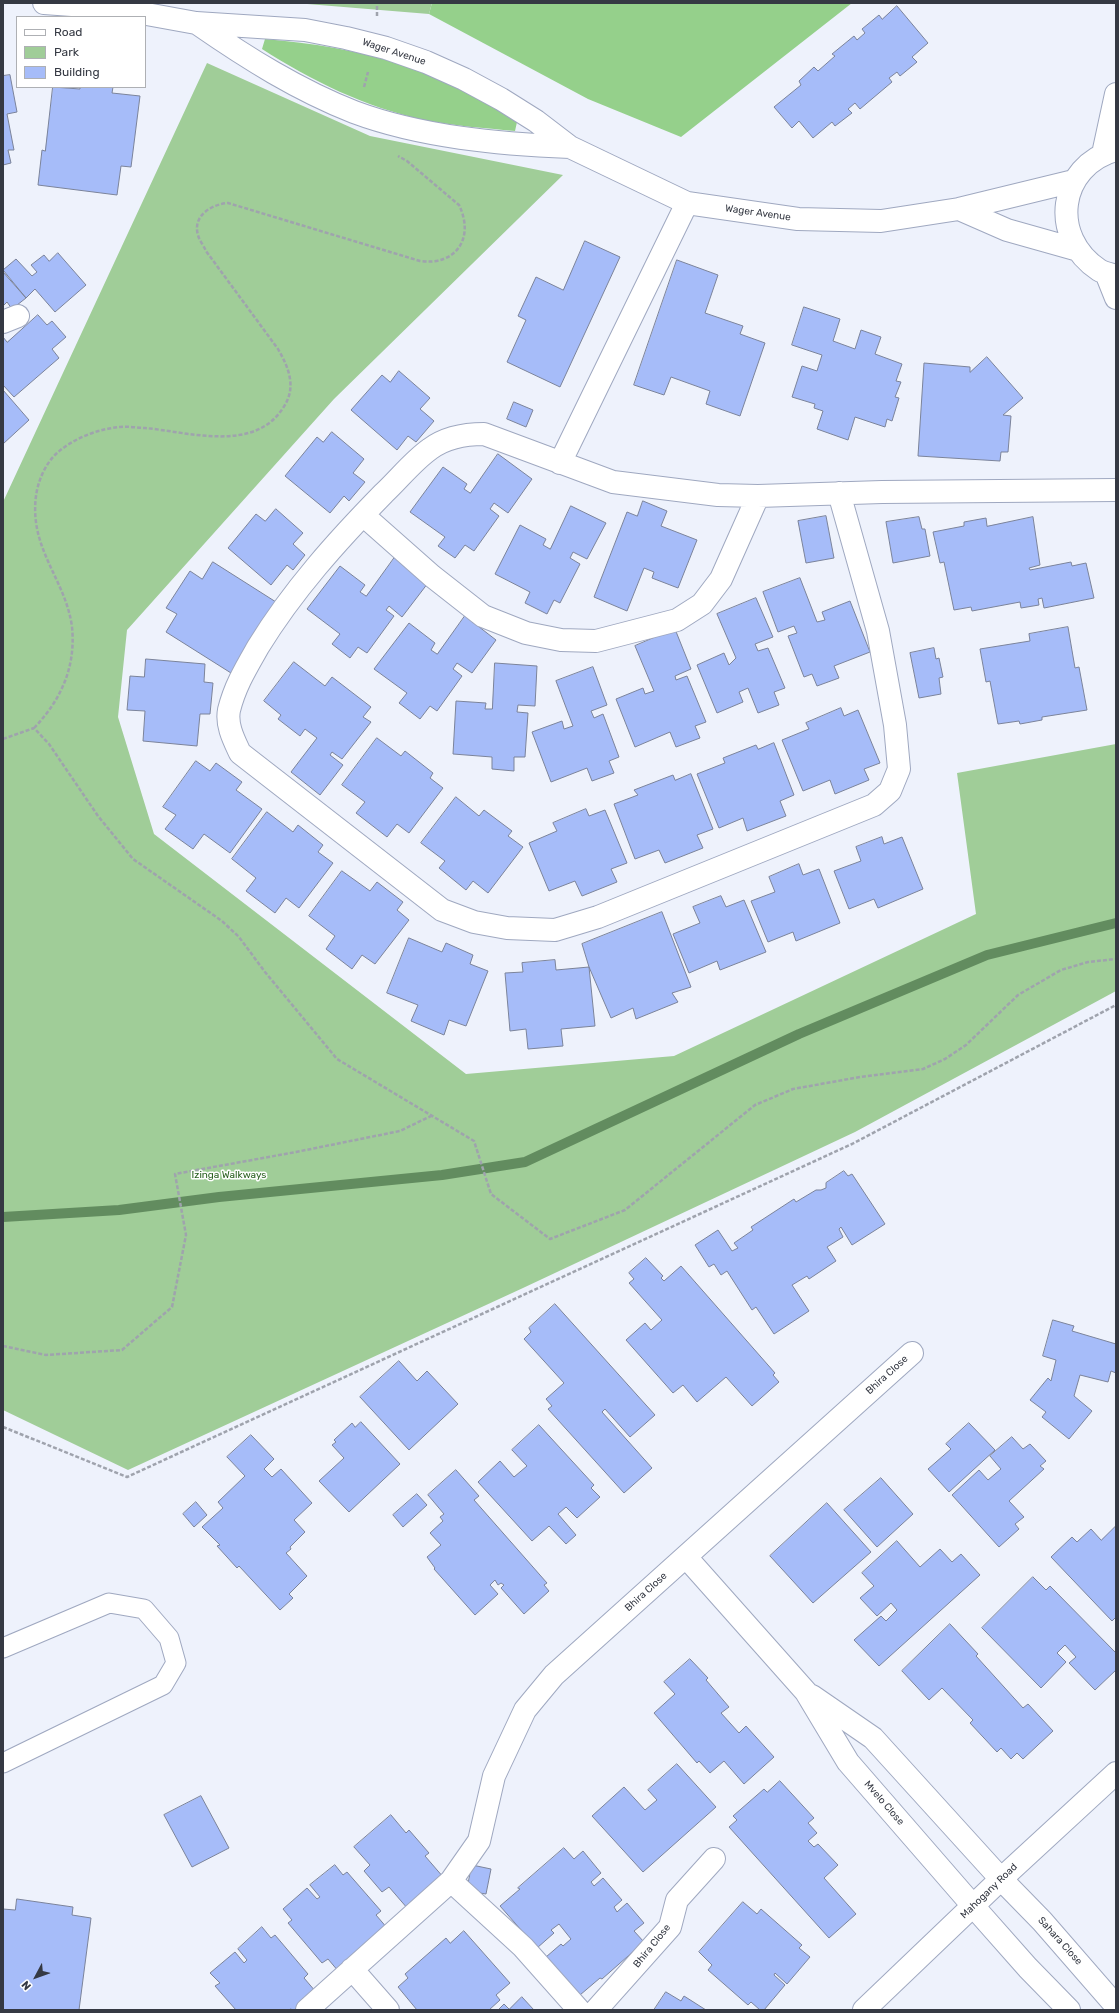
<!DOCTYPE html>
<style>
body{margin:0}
#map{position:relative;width:1119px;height:2013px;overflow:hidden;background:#eef2fc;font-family:Rubik,sans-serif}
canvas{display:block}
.frame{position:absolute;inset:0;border:4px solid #353943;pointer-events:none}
.legend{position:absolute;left:16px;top:16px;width:130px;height:72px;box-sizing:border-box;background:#fff;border:1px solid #aeb0b4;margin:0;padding:5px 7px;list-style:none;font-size:12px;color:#353943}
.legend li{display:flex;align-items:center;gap:8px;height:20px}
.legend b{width:20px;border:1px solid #aeb0b4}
.north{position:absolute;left:16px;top:1957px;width:40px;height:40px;-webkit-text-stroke:3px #fff;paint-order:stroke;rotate:229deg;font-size:11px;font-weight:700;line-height:16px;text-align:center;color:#353943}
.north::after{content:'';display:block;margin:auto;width:14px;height:18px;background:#353943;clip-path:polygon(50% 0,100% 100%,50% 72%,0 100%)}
</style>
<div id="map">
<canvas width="1119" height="2013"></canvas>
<div class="frame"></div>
<ul class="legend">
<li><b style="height:5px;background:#fff"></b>Road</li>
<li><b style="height:11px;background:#a0cd98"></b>Park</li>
<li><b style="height:11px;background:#a6bcf9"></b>Building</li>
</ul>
<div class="north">N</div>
</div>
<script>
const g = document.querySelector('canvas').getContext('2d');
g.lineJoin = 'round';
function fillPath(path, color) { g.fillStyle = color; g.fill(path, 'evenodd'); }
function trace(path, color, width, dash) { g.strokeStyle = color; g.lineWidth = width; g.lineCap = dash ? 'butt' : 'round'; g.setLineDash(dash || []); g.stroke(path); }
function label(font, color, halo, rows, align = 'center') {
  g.font = font + ' Rubik,sans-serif'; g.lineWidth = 3; g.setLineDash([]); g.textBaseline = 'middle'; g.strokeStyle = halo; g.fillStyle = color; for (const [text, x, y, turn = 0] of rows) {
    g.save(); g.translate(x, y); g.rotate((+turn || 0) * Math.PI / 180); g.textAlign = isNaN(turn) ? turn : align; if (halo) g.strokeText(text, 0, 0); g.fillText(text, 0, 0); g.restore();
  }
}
fillPath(new Path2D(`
 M 295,3 L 432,3 L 429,14 Z
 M 207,63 L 370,136 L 563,175 L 334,399 L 127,630 L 118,717 L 154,834 L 466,1074 L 674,1056 L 976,914 L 957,773 L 1116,744 L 1116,991 L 855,1132 L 523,1288 L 128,1470 L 3,1410 L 3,502 Z`), '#a0cd98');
fillPath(new Path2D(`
 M 432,3 L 852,3 L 681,137 L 588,99 L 429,14 Z
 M 265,39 C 361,47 437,68 517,122 L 515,131 C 484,128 454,126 424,120 C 365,107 312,81 262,49 Z`), '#95d08b');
trace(new Path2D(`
 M 3,1217 L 119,1210 L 219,1197 L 442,1175 L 525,1162 L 799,1034 L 987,955 L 1116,923`), '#628c5f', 10);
const building = new Path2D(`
 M 897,6 L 928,43 L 912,57 L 917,62 L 900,76 L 897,72 L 889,78 L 892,82 L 860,109 L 855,103 L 848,109 L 852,113 L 835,126 L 832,122 L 813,138 L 799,121 L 792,128 L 774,107 L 801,85 L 799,81 L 814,67 L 818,71 L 835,56 L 832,54 L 854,36 L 857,40 L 865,33 L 862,29 L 879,15 L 882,19 Z
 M 10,75 L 17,112 L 7,114 L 14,150 L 8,150 L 11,163 L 3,165 L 3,76 Z
 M 53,87 L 80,89 L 80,87 L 113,87 L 112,93 L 140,96 L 131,167 L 121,166 L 117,195 L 38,185 L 42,150 L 45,151 Z
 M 585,241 L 620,257 L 560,387 L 507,362 L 526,320 L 518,316 L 536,277 L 563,290 Z
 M 58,253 L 86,285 L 55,312 L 35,289 L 26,298 L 3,270 L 16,259 L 32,276 L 37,272 L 31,265 L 44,255 L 49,261 Z
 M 677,260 L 718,275 L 705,313 L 743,326 L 740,334 L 765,343 L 740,416 L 706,404 L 710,391 L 671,377 L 664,395 L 634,385 Z
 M 3,272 L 26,298 L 12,309 L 7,302 L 3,306 Z
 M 804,307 L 840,319 L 833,341 L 855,349 L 861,330 L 881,337 L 875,354 L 902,364 L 896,381 L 901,382 L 895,397 L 899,398 L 892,421 L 887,419 L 885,427 L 855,417 L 848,440 L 817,429 L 823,411 L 814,408 L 815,404 L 792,397 L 802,366 L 817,371 L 822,355 L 792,345 Z
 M 38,315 L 47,325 L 52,321 L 66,337 L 52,349 L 59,358 L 14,397 L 3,385 L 3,337 L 7,342 Z
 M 987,357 L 1023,398 L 1003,415 L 1011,416 L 1008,452 L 1001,452 L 1000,461 L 918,456 L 924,363 L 970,367 L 970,372 Z
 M 399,371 L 430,398 L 420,409 L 434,421 L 416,442 L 408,436 L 397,450 L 351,410 L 382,375 L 390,382 Z
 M 3,390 L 29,420 L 3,444 Z
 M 514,402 L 533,410 L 526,427 L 507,419 Z
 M 332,432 L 364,459 L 353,473 L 365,482 L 349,501 L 344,496 L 330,513 L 285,476 L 317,437 L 323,442 Z
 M 498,454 L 532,479 L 508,513 L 494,503 L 490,509 L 499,516 L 474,551 L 465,545 L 455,558 L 438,546 L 445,537 L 410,512 L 443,467 L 467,484 L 464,489 L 470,493 Z
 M 643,501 L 667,511 L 661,526 L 697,540 L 678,588 L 652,578 L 654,572 L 644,568 L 627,611 L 594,597 L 627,512 L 637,516 Z
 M 571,506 L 606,523 L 587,559 L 573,552 L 570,558 L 580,564 L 560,603 L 554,600 L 547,614 L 525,603 L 530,592 L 495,574 L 520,525 L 546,539 L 543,545 L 550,549 Z
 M 276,509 L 303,533 L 293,544 L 305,555 L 293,570 L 287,565 L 271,585 L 228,548 L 256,514 L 265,521 Z
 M 826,516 L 834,558 L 806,563 L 798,521 Z
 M 919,517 L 922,529 L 925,529 L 930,556 L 893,563 L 886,522 Z
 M 1033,517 L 1040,565 L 1029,568 L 1030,570 L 1071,562 L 1072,566 L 1086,563 L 1094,598 L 1044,608 L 1042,598 L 1038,599 L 1039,605 L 1021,608 L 1020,602 L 972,611 L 971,607 L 954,610 L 944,562 L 940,563 L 933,532 L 964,526 L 964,522 L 986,518 L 987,526 Z
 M 395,557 L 428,583 L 402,617 L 389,606 L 386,610 L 394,616 L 367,653 L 358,647 L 350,658 L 332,644 L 340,634 L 307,609 L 340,566 L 365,585 L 360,592 L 366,596 Z
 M 213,562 L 276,602 L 231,673 L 166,632 L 177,614 L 166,608 L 190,571 L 202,579 Z
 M 800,578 L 817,622 L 825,620 L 822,612 L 850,601 L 870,652 L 834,666 L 839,678 L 817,686 L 812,674 L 804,677 L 788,636 L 797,633 L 794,626 L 778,632 L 763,592 Z
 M 756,598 L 773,637 L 755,644 L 758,651 L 768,648 L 785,688 L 774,692 L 779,705 L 758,713 L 748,688 L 739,692 L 743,702 L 717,713 L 697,665 L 724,653 L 729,665 L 736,658 L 717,614 Z
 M 465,616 L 496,640 L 472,673 L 457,663 L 453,669 L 462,676 L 437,711 L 430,706 L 420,719 L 399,703 L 407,693 L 374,669 L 409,623 L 435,643 L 431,650 L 437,654 Z
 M 1068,627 L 1075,668 L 1079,667 L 1087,710 L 1042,717 L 1042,720 L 1020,724 L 1019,721 L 998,724 L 990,681 L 986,682 L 980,649 L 1030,641 L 1029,634 Z
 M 675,629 L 691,669 L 675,676 L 676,680 L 687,676 L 706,722 L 695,726 L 700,738 L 676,747 L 670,732 L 635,747 L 616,699 L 643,688 L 645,694 L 654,691 L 635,646 Z
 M 934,648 L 936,659 L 939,658 L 943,677 L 939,678 L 941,694 L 919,698 L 910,653 Z
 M 146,659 L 205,664 L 204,682 L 213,683 L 210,714 L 200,714 L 197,746 L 143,741 L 145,711 L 127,710 L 130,676 L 144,677 Z
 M 294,662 L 325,686 L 332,677 L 371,707 L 363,717 L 371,722 L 342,759 L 332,752 L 330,755 L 343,765 L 320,795 L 291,772 L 317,738 L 305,729 L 300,736 L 278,719 L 281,715 L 264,701 Z
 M 495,663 L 537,666 L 535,706 L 518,705 L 517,712 L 528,713 L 525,757 L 514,757 L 514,771 L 492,769 L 492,757 L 453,754 L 456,701 L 486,703 L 485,709 L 492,709 Z
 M 593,667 L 607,705 L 591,711 L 594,718 L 603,714 L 619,757 L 609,761 L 614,773 L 592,781 L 587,768 L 551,782 L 532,732 L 562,721 L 564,729 L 573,726 L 556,681 Z
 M 841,708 L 844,716 L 858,710 L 880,763 L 864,769 L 869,780 L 835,794 L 830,780 L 803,791 L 782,740 L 809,729 L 806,723 Z
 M 377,738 L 401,756 L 405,751 L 433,773 L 430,778 L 443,788 L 409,833 L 397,824 L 387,837 L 356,813 L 365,802 L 342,785 Z
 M 774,743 L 794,795 L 780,801 L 786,816 L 747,831 L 743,818 L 719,828 L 697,774 L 725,763 L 723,758 L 756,745 L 758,749 Z
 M 196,761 L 210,771 L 216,763 L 242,782 L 236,790 L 262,809 L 230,853 L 204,834 L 193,849 L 165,829 L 176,815 L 163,807 Z
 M 691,774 L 713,829 L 697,835 L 703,848 L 665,863 L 659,850 L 635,859 L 614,804 L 638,795 L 634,790 L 673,775 L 675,780 Z
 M 456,797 L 479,816 L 484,810 L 512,831 L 508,836 L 523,847 L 488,893 L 473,881 L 466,890 L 439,868 L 445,861 L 421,843 Z
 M 586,809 L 589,816 L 605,810 L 627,863 L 611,869 L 617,882 L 582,896 L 575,881 L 549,891 L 529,843 L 557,831 L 553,823 Z
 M 267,812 L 293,832 L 298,825 L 323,845 L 318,852 L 333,863 L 299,908 L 286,898 L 275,913 L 246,891 L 256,878 L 232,859 Z
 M 882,837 L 884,844 L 902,837 L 923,889 L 878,908 L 874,899 L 849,909 L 834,871 L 861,861 L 856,847 Z
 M 799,864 L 803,875 L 819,869 L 840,923 L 796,941 L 793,932 L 768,942 L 751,901 L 775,892 L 769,877 Z
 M 342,871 L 370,891 L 377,882 L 403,902 L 397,910 L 409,920 L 375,964 L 362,955 L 352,969 L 326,949 L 335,936 L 309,916 Z
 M 721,896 L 726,907 L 744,900 L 766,952 L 720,970 L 717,961 L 689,973 L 673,934 L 700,923 L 693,907 Z
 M 662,912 L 691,987 L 672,993 L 678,1002 L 636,1019 L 633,1008 L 611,1018 L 589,967 L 582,944 Z
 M 409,938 L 442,952 L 446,943 L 473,955 L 470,964 L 488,971 L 466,1026 L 449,1020 L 444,1035 L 411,1021 L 418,1005 L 387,993 Z
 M 555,960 L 556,970 L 589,967 L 595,1026 L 561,1029 L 563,1046 L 528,1049 L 526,1029 L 510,1031 L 505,973 L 523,972 L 522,963 Z
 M 844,1171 L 848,1176 L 852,1174 L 885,1224 L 852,1245 L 841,1227 L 839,1229 L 843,1237 L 827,1247 L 836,1261 L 809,1279 L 807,1276 L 792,1285 L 809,1311 L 774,1334 L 756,1307 L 752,1310 L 727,1271 L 721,1275 L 714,1264 L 709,1267 L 695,1245 L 718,1230 L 732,1251 L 738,1248 L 734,1243 L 753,1230 L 751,1227 L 794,1199 L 796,1202 L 816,1190 L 821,1190 L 826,1188 L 826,1183 Z
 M 646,1258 L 663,1276 L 661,1278 L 664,1281 L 681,1266 L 775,1373 L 773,1375 L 779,1382 L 752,1406 L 726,1377 L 697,1402 L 683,1385 L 673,1393 L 626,1340 L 645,1323 L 651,1330 L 662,1320 L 629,1283 L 634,1279 L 629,1273 Z
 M 555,1304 L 655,1415 L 630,1437 L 605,1409 L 602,1412 L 652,1468 L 624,1493 L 548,1409 L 552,1406 L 546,1399 L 564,1383 L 524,1339 L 531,1332 L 529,1328 Z
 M 1053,1320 L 1074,1326 L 1072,1331 L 1116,1344 L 1116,1373 L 1111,1371 L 1108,1382 L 1080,1375 L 1074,1396 L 1092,1411 L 1069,1439 L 1042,1417 L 1046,1412 L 1030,1400 L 1048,1378 L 1051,1381 L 1056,1360 L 1043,1356 Z
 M 399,1361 L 417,1381 L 427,1371 L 458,1404 L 409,1450 L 360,1397 Z
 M 361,1422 L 400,1464 L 349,1512 L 319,1481 L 344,1458 L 332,1445 L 336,1442 L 334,1440 L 352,1423 L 355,1427 Z
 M 969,1423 L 995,1450 L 949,1492 L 928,1469 L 951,1449 L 946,1444 Z
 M 539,1425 L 594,1485 L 591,1488 L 600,1497 L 577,1518 L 566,1507 L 558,1514 L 576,1535 L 566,1544 L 549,1526 L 532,1541 L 478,1482 L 500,1461 L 514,1477 L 527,1466 L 512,1450 Z
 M 251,1435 L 274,1459 L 264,1469 L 272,1477 L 281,1469 L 312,1503 L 294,1520 L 305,1532 L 290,1547 L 291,1549 L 286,1553 L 307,1576 L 289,1594 L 293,1598 L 280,1610 L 239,1566 L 237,1568 L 217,1546 L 220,1545 L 202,1527 L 223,1508 L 218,1502 L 245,1476 L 227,1457 Z
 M 1012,1437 L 1023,1449 L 1030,1444 L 1046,1461 L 1040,1466 L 1044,1469 L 1009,1501 L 1024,1517 L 1015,1524 L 1019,1529 L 999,1547 L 952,1495 L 979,1470 L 988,1480 L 1001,1469 L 990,1456 Z
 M 456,1470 L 479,1496 L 474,1500 L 547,1583 L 544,1585 L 549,1591 L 524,1614 L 501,1588 L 504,1585 L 501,1583 L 498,1585 L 495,1580 L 490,1585 L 498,1594 L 475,1615 L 434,1569 L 435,1568 L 427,1557 L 441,1545 L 430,1533 L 443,1521 L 440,1517 L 444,1514 L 428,1495 Z
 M 881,1478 L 913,1514 L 877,1547 L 844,1510 Z
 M 417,1494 L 427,1505 L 403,1527 L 393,1515 Z
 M 196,1502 L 207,1515 L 194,1527 L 183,1514 Z
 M 827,1503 L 871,1552 L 813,1603 L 770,1556 Z
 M 1116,1526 L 1116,1617 L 1112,1621 L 1051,1557 L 1072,1537 L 1077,1542 L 1091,1529 L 1101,1540 Z
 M 897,1541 L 920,1567 L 940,1549 L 952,1562 L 961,1554 L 980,1575 L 879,1666 L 854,1640 L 881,1616 L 886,1621 L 897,1610 L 891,1603 L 877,1616 L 860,1598 L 874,1586 L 862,1573 Z
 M 1033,1577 L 1046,1590 L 1050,1586 L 1116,1653 L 1116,1670 L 1095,1690 L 1069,1663 L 1076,1657 L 1065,1645 L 1057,1653 L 1066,1662 L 1041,1688 L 982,1628 Z
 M 950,1624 L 978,1654 L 976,1656 L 1023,1708 L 1028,1704 L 1053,1731 L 1023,1759 L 1017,1753 L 1011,1759 L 1001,1748 L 997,1752 L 970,1723 L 973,1720 L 942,1688 L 929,1700 L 902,1671 Z
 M 690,1659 L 708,1678 L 706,1680 L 729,1707 L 721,1713 L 739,1733 L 746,1726 L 774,1757 L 744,1784 L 724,1761 L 710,1773 L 699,1761 L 697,1763 L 654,1713 L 675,1694 L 664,1682 Z
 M 677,1764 L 716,1807 L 643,1872 L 592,1816 L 624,1787 L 645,1810 L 657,1800 L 648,1790 Z
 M 780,1781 L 814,1818 L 808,1823 L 817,1833 L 808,1841 L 814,1847 L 818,1844 L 838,1865 L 824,1878 L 856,1914 L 829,1938 L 729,1827 L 737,1820 L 733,1816 L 764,1789 L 767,1792 Z
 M 201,1796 L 229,1848 L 192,1867 L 164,1815 Z
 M 391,1815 L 406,1833 L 409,1830 L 429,1853 L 425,1856 L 444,1878 L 408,1909 L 389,1887 L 382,1892 L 364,1871 L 370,1865 L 354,1847 Z
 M 564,1848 L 574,1859 L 583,1851 L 601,1873 L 591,1882 L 594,1886 L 603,1878 L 622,1900 L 614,1907 L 617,1912 L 627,1903 L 644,1923 L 634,1931 L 644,1942 L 602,1979 L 600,1978 L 580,1995 L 546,1957 L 561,1944 L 563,1946 L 571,1939 L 559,1924 L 551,1930 L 554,1933 L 537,1948 L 500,1906 L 520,1889 L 518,1888 Z
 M 335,1865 L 343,1875 L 347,1872 L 381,1911 L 376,1915 L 388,1929 L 339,1972 L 328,1959 L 322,1963 L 288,1923 L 292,1920 L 283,1909 L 307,1888 L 317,1899 L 320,1897 L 310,1885 Z
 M 472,1865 L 491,1869 L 486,1894 L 467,1891 Z
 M 17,1899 L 73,1907 L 72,1915 L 91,1918 L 79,2010 L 3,2010 L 3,1909 L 15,1910 Z
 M 743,1902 L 757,1914 L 761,1909 L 802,1945 L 799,1948 L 810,1957 L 787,1984 L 775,1973 L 774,1975 L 785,1985 L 764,2010 L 760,2010 L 751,2002 L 748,2005 L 708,1970 L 712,1965 L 699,1952 Z
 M 262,1927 L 271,1938 L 275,1935 L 308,1974 L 304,1978 L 316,1992 L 294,2010 L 290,2009 L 289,2010 L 236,2010 L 215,1986 L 220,1983 L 210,1973 L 235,1952 L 244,1963 L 247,1960 L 238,1949 Z
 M 464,1931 L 510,1983 L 496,1995 L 500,2000 L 489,2010 L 417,2010 L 398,1987 L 408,1978 L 405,1974 L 446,1938 L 450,1943 Z
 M 666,1992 L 681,2001 L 684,1996 L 706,2010 L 654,2010 Z
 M 522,1997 L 534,2010 L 498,2010 L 504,2004 L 509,2009 Z`);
fillPath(building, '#a6bcf9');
trace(building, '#7b839a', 1);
const lane = new Path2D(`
 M 3,1648 L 109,1603 L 144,1609 L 169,1638 L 176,1663 L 163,1685 L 3,1763`);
const street = new Path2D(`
 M 44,3 L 86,6 L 141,13 L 196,23 L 305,30 L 346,38 L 386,48 L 426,62 L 464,79 L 501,99 L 536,121 L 570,147 L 687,203 L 798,219 L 881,221 L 959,209 L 1074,181
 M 198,24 C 247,58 298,90 354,112 C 421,137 499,144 570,147
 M 1116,150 C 1058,166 1049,237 1099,270 C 1104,273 1110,274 1116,276
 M 1103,154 L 1116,94
 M 959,209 L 1007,230 L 1078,250
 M 1106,273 L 1116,298
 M 3,322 L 18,316
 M 560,463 L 687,203
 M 839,493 L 878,631 L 895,725 L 899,769 L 890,791 L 874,805 L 598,917 L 555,930 L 507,928 L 474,922 L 442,910 L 240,753 C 234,740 226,725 229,710 C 235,686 246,668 258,647 C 293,590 337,541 384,493 C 399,479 413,461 430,449 C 446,437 465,434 484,434 L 613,482 L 718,495 L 758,496 L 882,492 L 1116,490
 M 363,515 L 432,576 L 483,616 L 526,633 L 561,640 L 596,641 L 677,620 L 702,604 L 721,579 L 758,496
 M 686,1557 L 806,1692 L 848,1762 L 974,1907 L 1028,1968 L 1069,2010
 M 812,1696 L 873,1738 L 1001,1879 L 1042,1921 L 1116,2006
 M 451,1881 L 523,1947 L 579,2010
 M 352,1969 L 388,2010
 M 307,2010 L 451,1881 L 479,1841 L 494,1776 L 525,1710 L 554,1675 L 912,1353
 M 596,2010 L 670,1927 L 677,1900 L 714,1859
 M 864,2010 L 1001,1879 L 1116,1773`);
trace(lane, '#9fa8c0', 21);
trace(street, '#9fa8c0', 24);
trace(new Path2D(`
 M 377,16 L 377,3
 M 364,87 L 368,72
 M 34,728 C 61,700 76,667 72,627 C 66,580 29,549 36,496 C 38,481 45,464 57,453 C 74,438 98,429 120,427 C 128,426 137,428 145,428 C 189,432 254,453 283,408 C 297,388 289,368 278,349 L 206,251 C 204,246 199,240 198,235 C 192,215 213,204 228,203 L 420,261 C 456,266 475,238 459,205 L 407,161 L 398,156
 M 3,739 L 34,728 L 49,744 L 98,816 L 133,859 L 222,921 L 239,937 L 265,972 L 337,1059 L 474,1141 L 491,1194 L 550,1239 L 625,1210 L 755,1105 L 793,1089 L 860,1077 L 923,1069 L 945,1059 L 966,1045 L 1018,995 L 1061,970 L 1088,962 L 1116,959
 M 3,1346 L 46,1355 L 122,1350 L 172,1307 L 186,1235 L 175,1174 L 296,1152 L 400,1131 L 431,1116
 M 3,1427 L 127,1477 L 852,1144 L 1116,1005`), '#9fa3ad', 2.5, [4, 2]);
trace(lane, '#fff', 19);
trace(street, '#fff', 22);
label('10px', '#353943', '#fff', [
 ["Wager Avenue",394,52,18],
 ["Wager Avenue",758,213,8],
 ["Bhira Close",887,1375,-42],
 ["Bhira Close",646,1592,-42],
 ["Mvelo Close",884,1803,49],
 ["Mahogany Road",989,1891,-44],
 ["Sahara Close",1060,1941,48],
 ["Bhira Close",652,1946,-51]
]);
label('10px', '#265e1c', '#fff', [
 ["Izinga Walkways",229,1175]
]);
</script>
